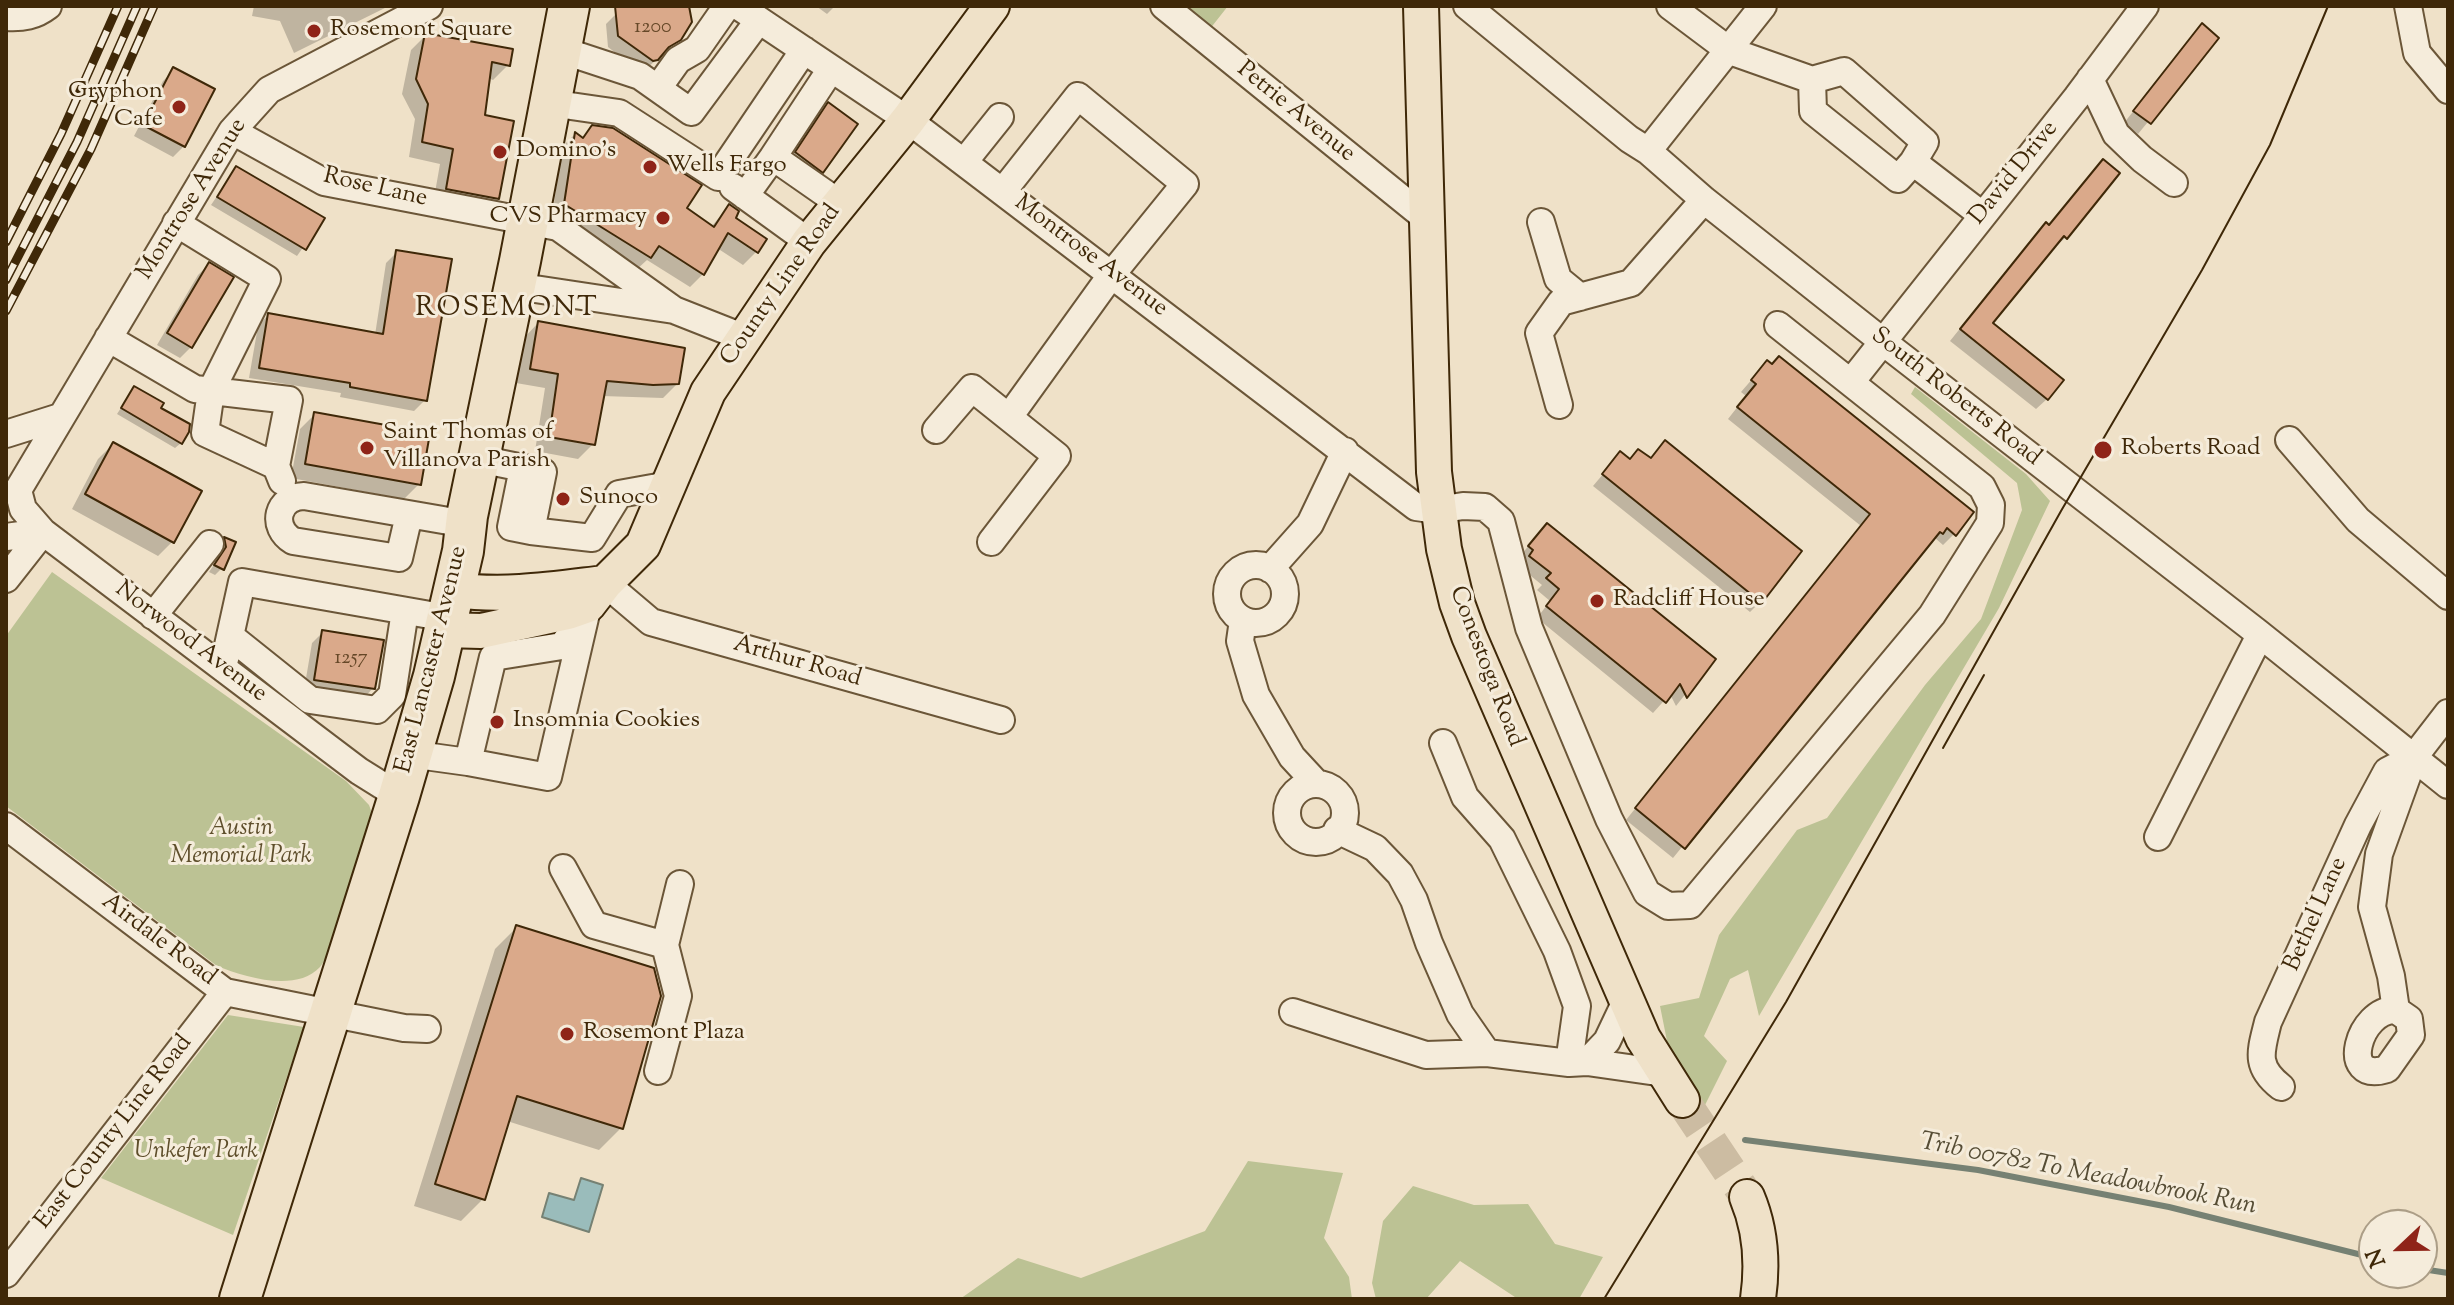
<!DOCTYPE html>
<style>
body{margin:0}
#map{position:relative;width:2454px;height:1305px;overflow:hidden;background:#efe1c8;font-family:"Sorts Mill Goudy",serif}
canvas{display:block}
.frame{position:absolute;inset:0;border:8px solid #3f2808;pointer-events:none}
.north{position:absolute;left:2358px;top:1209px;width:80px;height:80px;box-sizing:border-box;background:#f5ecdb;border:2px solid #ac9e87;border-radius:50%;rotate:248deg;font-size:22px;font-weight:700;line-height:32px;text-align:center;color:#3f2808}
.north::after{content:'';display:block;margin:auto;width:28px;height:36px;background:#8f2418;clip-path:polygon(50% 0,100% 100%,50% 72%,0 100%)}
</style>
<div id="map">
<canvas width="2454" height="1305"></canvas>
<div class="frame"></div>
<div class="north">N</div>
</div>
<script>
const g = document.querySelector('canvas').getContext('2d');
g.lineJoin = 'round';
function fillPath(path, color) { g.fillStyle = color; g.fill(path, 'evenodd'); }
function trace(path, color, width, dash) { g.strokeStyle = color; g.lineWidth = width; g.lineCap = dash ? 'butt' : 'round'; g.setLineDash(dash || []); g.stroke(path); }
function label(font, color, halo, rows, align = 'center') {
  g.font = font + ' "Sorts Mill Goudy",serif'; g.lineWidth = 6; g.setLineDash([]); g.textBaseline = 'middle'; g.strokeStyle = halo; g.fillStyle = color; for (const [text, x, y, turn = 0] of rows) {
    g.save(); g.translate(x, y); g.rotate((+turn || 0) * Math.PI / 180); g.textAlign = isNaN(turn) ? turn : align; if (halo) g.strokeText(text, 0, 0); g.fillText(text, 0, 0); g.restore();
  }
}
fillPath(new Path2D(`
 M 1172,6 L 1228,6 L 1202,39 Z
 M 1915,387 L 2026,474 L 2050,501 L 1999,608 L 1759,1016 L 1748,970 L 1730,979 L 1704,1036 L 1727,1061 L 1693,1129 L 1677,1121 L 1693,1088 L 1671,1061 L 1660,1006 L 1699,998 L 1719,935 L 1797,830 L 1827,818 L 1925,685 L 1981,619 L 2022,510 L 2017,483 L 1911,394 Z
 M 52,572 L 346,781 L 369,805 L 373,816 L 330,951 C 327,956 324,962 320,967 C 296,993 245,977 217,966 L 6,806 L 6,636 Z
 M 228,1015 L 304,1027 L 233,1235 L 101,1178 Z
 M 1248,1161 L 1343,1173 L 1324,1238 L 1349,1277 L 1352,1299 L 960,1299 L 1018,1258 L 1081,1278 L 1205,1231 Z
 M 1413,1186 L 1474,1205 L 1528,1204 L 1555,1244 L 1603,1257 L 1579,1299 L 1518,1299 L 1460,1261 L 1426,1299 L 1376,1299 L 1372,1283 L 1383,1221 Z`), '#bcc294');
const water = new Path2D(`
 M 581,1178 L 603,1185 L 589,1232 L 542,1217 L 549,1193 L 574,1200 Z`);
fillPath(water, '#9abcbb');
trace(water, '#768173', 2);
fillPath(new Path2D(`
 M 254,6 L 389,6 L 294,53 L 280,21 L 252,16 Z
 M 620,6 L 687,6 L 679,39 L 645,70 L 636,69 L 608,47 L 606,24 L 618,12 Z
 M 816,6 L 835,6 L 827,14 Z
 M 426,35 L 508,65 L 493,80 L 488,78 L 483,117 L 498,198 L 483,213 L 433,204 L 440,164 L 409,157 L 415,119 L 402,94 L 411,50 Z
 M 2192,37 L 2217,38 L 2138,134 L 2124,123 Z
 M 174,70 L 184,146 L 173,157 L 134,136 L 163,81 Z
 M 829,104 L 822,171 L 811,182 L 786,164 L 818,115 Z
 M 593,127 L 684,209 L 711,227 L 729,206 L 733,218 L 756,252 L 743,265 L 717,248 L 703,274 L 690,287 L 647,260 L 636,270 L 552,217 L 562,147 L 575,134 L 581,139 Z
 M 236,168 L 323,219 L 297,256 L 211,205 Z
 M 2118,173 L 2065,238 L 2054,248 L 2053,247 L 1991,324 L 2047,399 L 2036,409 L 1950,341 L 2035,235 L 2046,225 L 2048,227 Z
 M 397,252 L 425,400 L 414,411 L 340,397 L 341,393 L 249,378 L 258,326 L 268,315 L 375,335 L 386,263 Z
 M 209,264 L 191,347 L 180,358 L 157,345 L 198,275 Z
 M 538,323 L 678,383 L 663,398 L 602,396 L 593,444 L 578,459 L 535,451 L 545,388 L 516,383 L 524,338 Z
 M 1767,362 L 1954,534 L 1943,545 L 1935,538 L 1930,543 L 1673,858 L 1626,820 L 1861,526 L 1728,419 L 1746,396 L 1741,392 Z
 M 134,388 L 159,408 L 181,443 L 175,448 L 117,414 Z
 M 315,414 L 419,484 L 404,499 L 291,478 L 300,429 Z
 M 1665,443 L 1761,601 L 1750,612 L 1593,486 L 1620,454 L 1629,461 L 1650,460 Z
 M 113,444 L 173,541 L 158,556 L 72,509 L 98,459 Z
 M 1536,536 L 1713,659 L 1676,706 L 1670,694 L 1653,713 L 1537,618 L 1550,601 L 1537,590 L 1542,585 L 1520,567 L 1519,558 Z
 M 225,540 L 233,543 L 222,568 L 215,575 L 209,572 L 220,556 L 218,546 Z
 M 323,632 L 373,688 L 363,699 L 304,690 L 312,643 Z
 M 517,927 L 621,1128 L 599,1150 L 507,1121 L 483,1199 L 461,1221 L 414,1206 L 495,949 Z`), '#0003');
trace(new Path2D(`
 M 1745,1140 L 1978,1170 L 2169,1207 L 2374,1258
 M 2422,1269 L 2448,1273`), '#768173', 6);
const building = new Path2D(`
 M 615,6 L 689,6 L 692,22 L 681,40 L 669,47 L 658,60 L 653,61 L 618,36 Z
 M 2202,23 L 2219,38 L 2151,124 L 2133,111 Z
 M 425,33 L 513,49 L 510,66 L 492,62 L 485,115 L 514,121 L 499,199 L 446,189 L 453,149 L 422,142 L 428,104 L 416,79 Z
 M 173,67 L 215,89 L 185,147 L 143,125 Z
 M 828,102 L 858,124 L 823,173 L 795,152 Z
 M 592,125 L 613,128 L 702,185 L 687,208 L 714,227 L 729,204 L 739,211 L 736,218 L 767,239 L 758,253 L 728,233 L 704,275 L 659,246 L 651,258 L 564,204 L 575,132 L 583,138 Z
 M 2103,159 L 2120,173 L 2067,239 L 2064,236 L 1993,323 L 2064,380 L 2048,400 L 1960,329 L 2046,222 L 2049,225 Z
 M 236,166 L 325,218 L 306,250 L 217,197 Z
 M 396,250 L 452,259 L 427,401 L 350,387 L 350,383 L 259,368 L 268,313 L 383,334 Z
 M 209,262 L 234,277 L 192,348 L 167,333 Z
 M 538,321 L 685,348 L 679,384 L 653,385 L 607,381 L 595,445 L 549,437 L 558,374 L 530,369 Z
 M 1779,356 L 1974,512 L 1956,536 L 1947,528 L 1943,534 L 1940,532 L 1685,849 L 1635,808 L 1870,514 L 1737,407 L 1756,384 L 1751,380 L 1767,360 L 1772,364 Z
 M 134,386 L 164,403 L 161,408 L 190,424 L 189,432 L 182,444 L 121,408 Z
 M 314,412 L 430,433 L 421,485 L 305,464 Z
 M 1665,440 L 1802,551 L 1762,603 L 1602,474 L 1620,451 L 1630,459 L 1638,449 L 1651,458 Z
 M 113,442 L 202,491 L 174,543 L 85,494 Z
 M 1547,523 L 1716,659 L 1687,698 L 1680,684 L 1666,703 L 1546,606 L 1559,589 L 1546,578 L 1551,573 L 1529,556 L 1533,550 L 1528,546 Z
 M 224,537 L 236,542 L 224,570 L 214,565 L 226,547 Z
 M 322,630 L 384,640 L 375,689 L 314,680 Z
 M 516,925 L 654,968 L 661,996 L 623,1129 L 517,1096 L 485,1200 L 435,1184 Z`);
fillPath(building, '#daa98a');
trace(building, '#3f2808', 2);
trace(new Path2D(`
 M 1682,1100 L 1747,1197`), '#ccbca2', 34, [34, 17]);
const minor = new Path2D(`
 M 738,6 L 908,120 L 1416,507 L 1438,510 L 1463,506 L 1485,507 L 1501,521 L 1529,628 L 1609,819 L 1647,893 L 1668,906 L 1690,905 L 1932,615 L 1990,523 L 1991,505 L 1982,487 L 1778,325
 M 1164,6 L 1427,219
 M 1467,6 L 1629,139 L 1648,151 L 1704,200 L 1896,352 L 2257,632 L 2448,785
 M 1670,6 L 1730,51 L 1812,80 L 1844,71 L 1925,142 L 1913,162 L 1982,215
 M 2408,6 L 2417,53 L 2448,90
 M 6,17 C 23,18 35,16 48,6
 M 561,50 L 640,76 L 691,112 L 759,20
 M 831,69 L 773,157 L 839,203
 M 2090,79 L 2116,134 L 2142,159 L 2174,183
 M 1812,80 L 1813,111 L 1898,179 L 1913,162
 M 658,88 L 678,60 L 697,49 L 727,6
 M 550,103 L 619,113 L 718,177 L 804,50
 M 232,131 L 324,182 L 558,227 L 674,310 L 515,286
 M 1648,151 L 1763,6
 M 964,162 L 1000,117
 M 733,187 L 809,242
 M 1003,191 L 1078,96 L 1185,184 L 1112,274 L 1009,417
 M 745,196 L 773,157
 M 1541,222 L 1558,279 L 1580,297
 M 176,223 L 267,279 L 211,391 L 205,433 L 276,466
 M 674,310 L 745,338
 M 108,338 L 195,389 L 289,400 L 276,466 L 282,481
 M 1851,382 L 2077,97 L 2145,6
 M 1559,405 L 1539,333 L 1561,302 L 1631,283 L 1704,200
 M 936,430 L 972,388 L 1057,456 L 991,542
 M 6,434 L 60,417
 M 2289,440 L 2358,520 L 2448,596
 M 479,459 L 543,472 L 531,531 L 592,538 L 619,494 L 669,485
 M 523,468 L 511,527 L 531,531
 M 409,515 L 399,558 L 293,541 C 270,527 277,497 304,496 L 466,524
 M 6,537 L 43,532
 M1227 594a29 29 0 1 1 58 0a29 29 0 1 1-58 0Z
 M 1270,569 L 1310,524 L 1345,451
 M 6,579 L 43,532
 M 605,583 L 651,622 L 1001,720
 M 575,610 L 572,633 L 562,646 L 493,657 L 468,762 L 548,777 L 588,605
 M 153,616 L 210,544
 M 1243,620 L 1240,641 L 1256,695 L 1292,757 L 1317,784
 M 230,636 L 310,700 L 377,710 L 392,695 L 405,611
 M 223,668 L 242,582 L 447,618
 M 1443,743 L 1465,797 L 1502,839 L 1557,951 L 1577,1006 L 1569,1063
 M 410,754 L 468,762
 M1287 813a29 29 0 1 1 58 0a29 29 0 1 1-58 0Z
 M 399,796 L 359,771 L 43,532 L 23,509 L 18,490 L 232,131 L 269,90 L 429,6
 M 6,826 L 225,992 L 404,1028 L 427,1029
 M 1337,830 L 1375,848 L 1400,874 L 1414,900 L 1429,943 L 1460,1014 L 1487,1053
 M 2158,837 L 2260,635
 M 563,868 L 594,925 L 665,945 L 680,884
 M 2396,1010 C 2359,1008 2337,1085 2387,1069 L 2411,1035 L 2409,1019 L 2396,1010 L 2391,976 L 2372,907 L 2379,854 L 2414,757 L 2448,713
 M 1293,1012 L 1426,1055 L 1487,1053 L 1569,1063 L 1587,1062 L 1664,1073
 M 1587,1062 L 1607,1041 L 1626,1001
 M 658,1071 L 678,996 L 665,945
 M 2281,1087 C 2254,1066 2261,1051 2268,1022 L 2358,825 L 2387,771 L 2414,757
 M 6,1274 L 225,992`);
const major = new Path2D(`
 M 1421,6 L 1434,472 L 1444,549 L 1457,603 L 1469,636 L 1643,1038 L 1682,1100
 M 455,590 C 506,597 554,589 605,583
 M 444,630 L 481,631 L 568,612 L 588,605 L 605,583 L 643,545 L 708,392 L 809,242 L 908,120 L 992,6
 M 1747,1197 C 1761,1230 1763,1264 1758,1299`);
const highway = new Path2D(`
 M 240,1299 L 399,796 L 434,676 L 463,551 L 467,516 L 520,261 L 569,6`);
trace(minor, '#6b5638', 30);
trace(major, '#3f2808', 38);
trace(highway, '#3f2808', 44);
trace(minor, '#f5ecdb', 26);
trace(major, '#efe1c8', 34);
trace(highway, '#efe1c8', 40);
trace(new Path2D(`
 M 1943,748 L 1984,675
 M 1604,1299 L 1786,1002 L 2061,511 L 2202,270 L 2270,145 L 2328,6`), '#3f2808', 2);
const rail = new Path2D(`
 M 6,242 L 61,134 L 118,6
 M 6,280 L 77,142 L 137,6
 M 6,311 L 91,149 L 154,6`);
trace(rail, '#3f2808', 9);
trace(rail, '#f5ecdb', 6, [18]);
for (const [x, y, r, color] of [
 [314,31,8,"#8f2418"],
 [179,107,8,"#8f2418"],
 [500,152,8,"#8f2418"],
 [650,167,8,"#8f2418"],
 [663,218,8,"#8f2418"],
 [367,448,8,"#8f2418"],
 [2103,450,10,"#8f2418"],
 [563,499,8,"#8f2418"],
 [1597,601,8,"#8f2418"],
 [497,722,8,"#8f2418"],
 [567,1034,8,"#8f2418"]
]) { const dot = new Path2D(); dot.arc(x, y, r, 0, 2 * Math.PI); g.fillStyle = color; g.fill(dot); trace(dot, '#f5ecdb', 3); }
label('20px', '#664828', null, [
 ["1200",653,29],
 ["1257",351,660]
]);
label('24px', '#3f2808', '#f5ecdb', [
 ["Rosemont Square",330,31],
 ["Gryphon",163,93,"right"],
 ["Cafe",163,121,"right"],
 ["Domino's",516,152],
 ["Wells Fargo",666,167],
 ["CVS Pharmacy",647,218,"right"],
 ["Saint Thomas of",383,434],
 ["Villanova Parish",383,462],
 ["Roberts Road",2121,450],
 ["Sunoco",579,499],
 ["Radcliff House",1613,601],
 ["Insomnia Cookies",513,722],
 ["Rosemont Plaza",583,1034]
], 'left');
label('24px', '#3f2808', '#f5ecdb', [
 ["Petrie Avenue",1295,113,39],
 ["David Drive",2015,174,-51],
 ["Rose Lane",375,189,13],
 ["Montrose Avenue",193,200,-58],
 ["Montrose Avenue",1090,257,37],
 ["County Line Road",782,286,-55],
 ["South Roberts Road",1955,398,38],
 ["Norwood Avenue",190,643,37],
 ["East Lancaster Avenue",433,660,-76],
 ["Arthur Road",797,663,16],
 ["Conestoga Road",1485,667,69],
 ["Bethel Lane",2317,915,-66],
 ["Airdale Road",158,941,37],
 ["East County Line Road",115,1133,-52]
]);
label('italic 24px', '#5e4e2b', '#f5ecdb', [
 ["Austin",241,830],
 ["Memorial Park",241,858],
 ["Unkefer Park",196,1153]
]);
label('italic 26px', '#564d35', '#f5ecdb', [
 ["Trib 00782 To Meadowbrook Run",2088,1176,11]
]);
g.letterSpacing = '2px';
label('28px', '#3f2808', '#f5ecdb', [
 ["ROSEMONT",507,310]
]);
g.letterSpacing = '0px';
</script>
